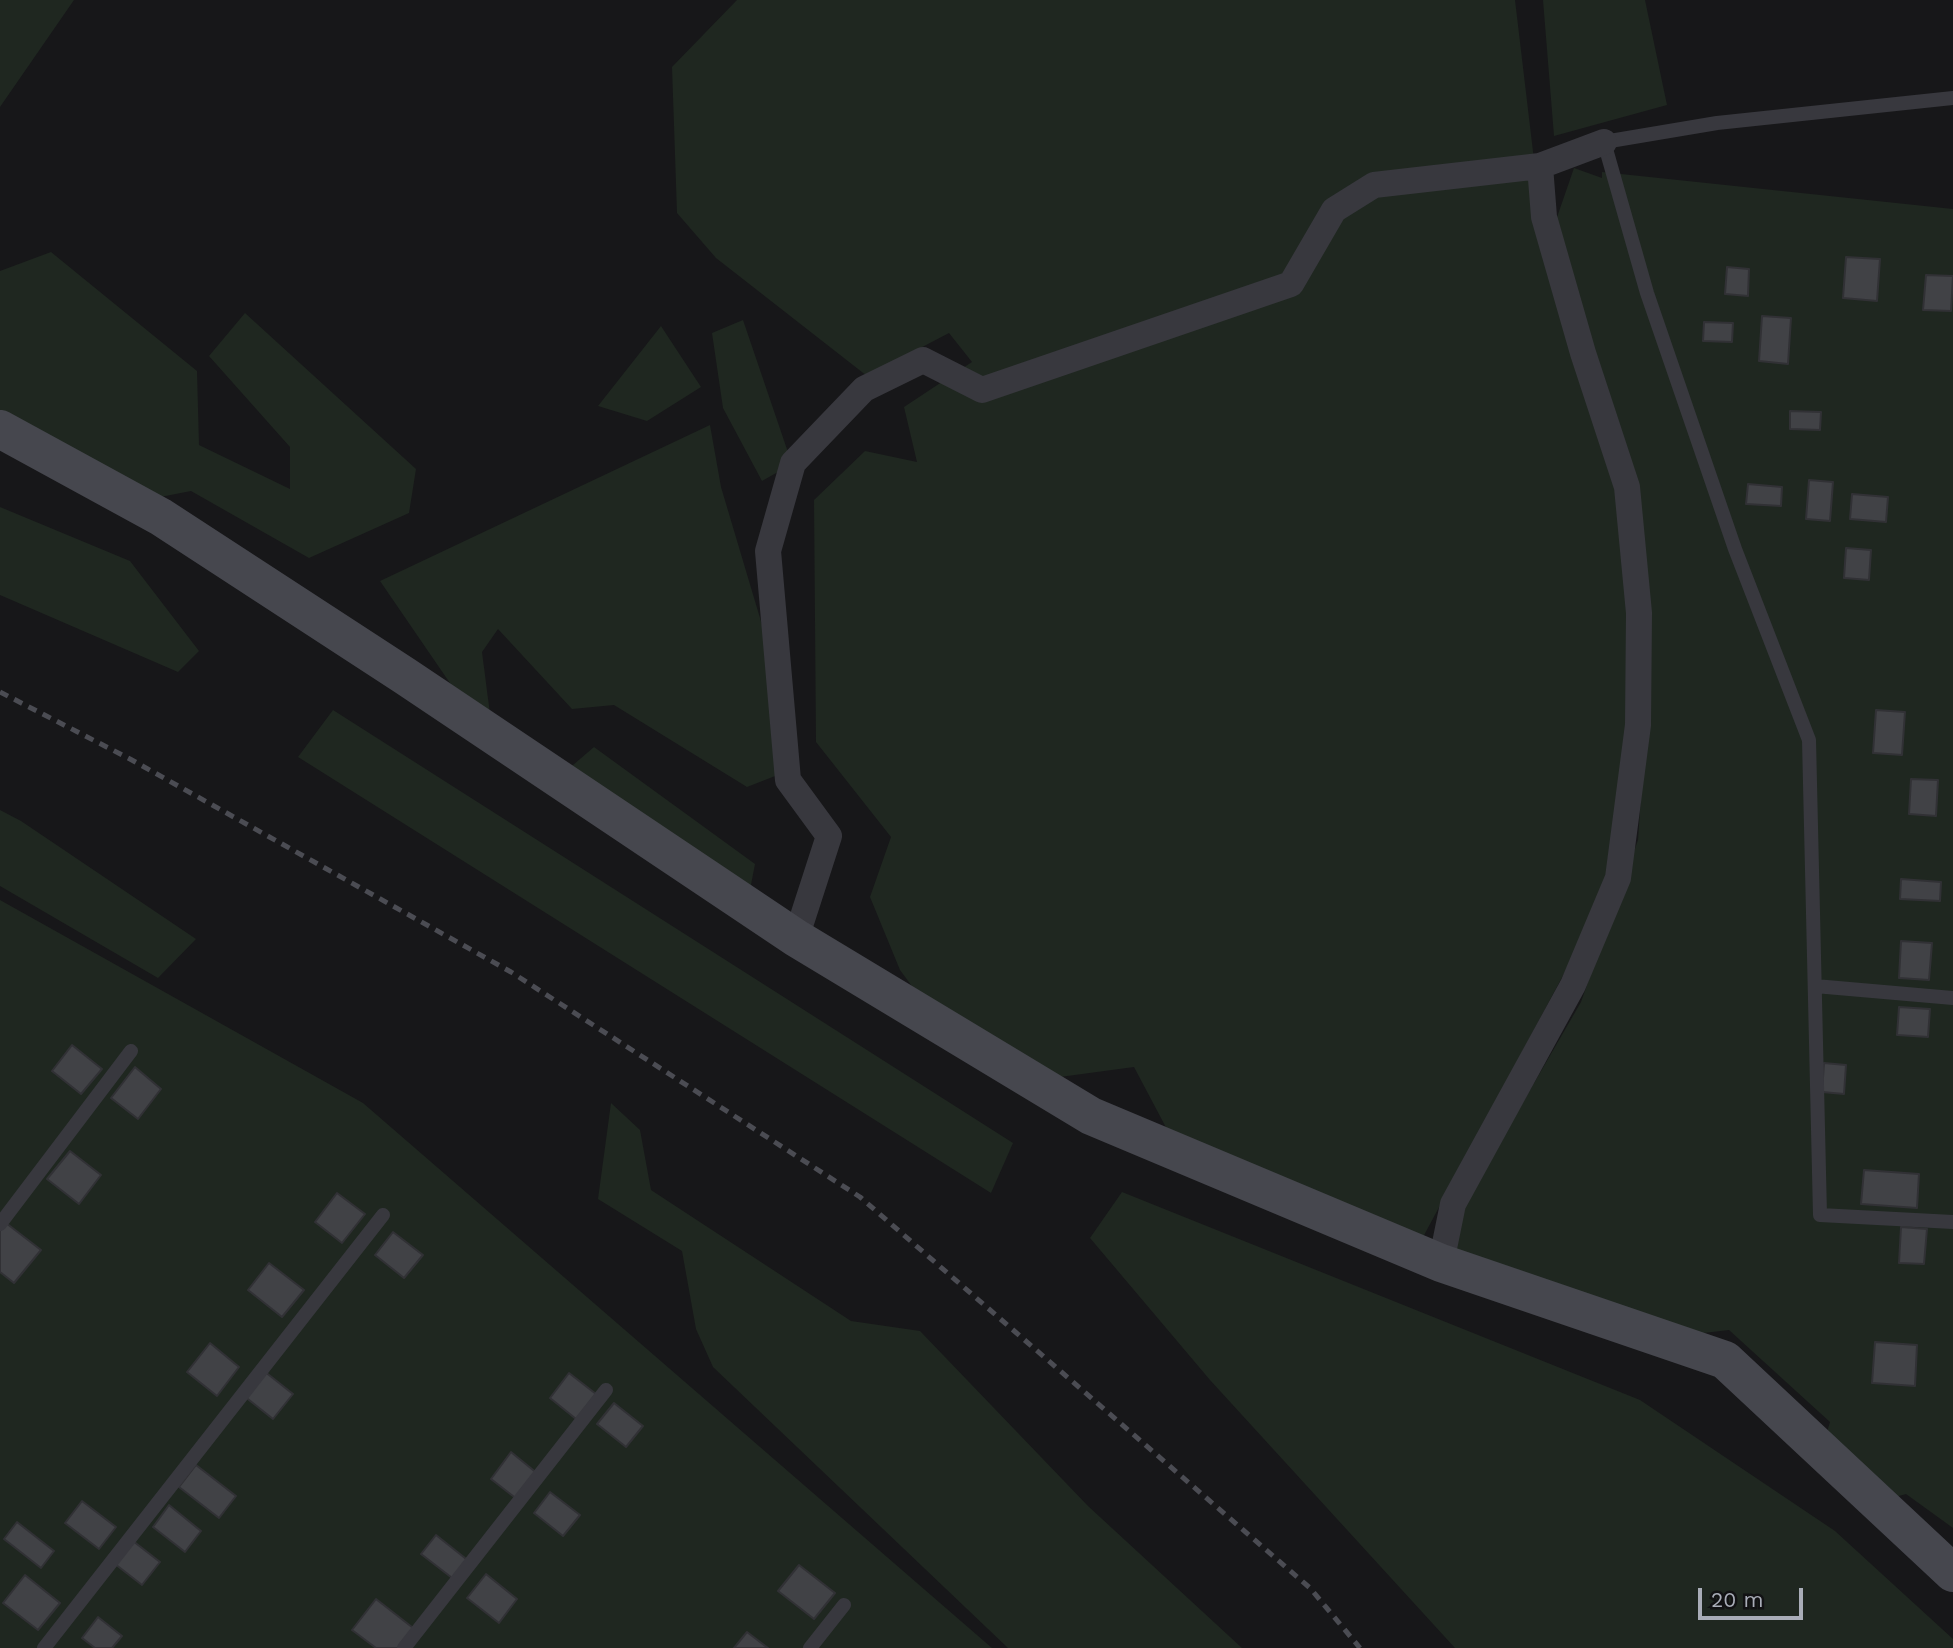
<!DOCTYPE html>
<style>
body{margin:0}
#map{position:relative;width:1953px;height:1648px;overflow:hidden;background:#171719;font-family:"Work Sans",sans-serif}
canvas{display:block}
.scale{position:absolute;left:1698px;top:1588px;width:105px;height:32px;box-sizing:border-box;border:4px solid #a9adb8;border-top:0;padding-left:9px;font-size:21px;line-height:24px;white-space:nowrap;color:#a9adb8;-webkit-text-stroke:5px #121214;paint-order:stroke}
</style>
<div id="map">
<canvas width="1953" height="1648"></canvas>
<div class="scale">20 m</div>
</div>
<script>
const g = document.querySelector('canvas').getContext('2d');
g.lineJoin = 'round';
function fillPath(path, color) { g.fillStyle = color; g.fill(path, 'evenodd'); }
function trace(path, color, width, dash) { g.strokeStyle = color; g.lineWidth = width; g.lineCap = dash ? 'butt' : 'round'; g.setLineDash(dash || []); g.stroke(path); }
fillPath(new Path2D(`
 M 0,0 L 74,0 L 0,107 Z
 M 737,0 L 1515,0 L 1544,244 L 1625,504 L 1634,700 L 1605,897 L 1422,1239 L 1170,1135 L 1134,1067 L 1045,1079 L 939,1023 L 900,970 L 870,897 L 891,837 L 816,742 L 814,500 L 865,451 L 917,462 L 904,407 L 972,362 L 949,333 L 867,376 L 716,258 L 677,213 L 672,67 Z
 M 1543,0 L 1645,0 L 1667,105 L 1554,136 Z
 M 1574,168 L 1602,178 L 1602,172 L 1953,209 L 1953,1528 L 1906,1494 L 1888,1499 L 1824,1442 L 1830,1422 L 1729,1330 L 1644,1340 L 1453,1258 L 1467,1199 L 1581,1002 L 1638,840 L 1651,647 L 1555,223 Z
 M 51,252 L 197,371 L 199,445 L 290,489 L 290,447 L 209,356 L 245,313 L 416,469 L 409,513 L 309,558 L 191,491 L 145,500 L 0,421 L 0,271 Z
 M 743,320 L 792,464 L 762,481 L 723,408 L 712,333 Z
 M 661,326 L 701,387 L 647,421 L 598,406 Z
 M 710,425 L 721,487 L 788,712 L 793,769 L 747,787 L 614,705 L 572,709 L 498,629 L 482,652 L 490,714 L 454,689 L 380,581 Z
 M 0,507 L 130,561 L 199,651 L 178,672 L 0,595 Z
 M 333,710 L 1013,1143 L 991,1193 L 298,757 Z
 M 594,747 L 755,864 L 749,895 L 566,771 Z
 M 0,810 L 21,821 L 196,939 L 158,978 L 0,886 Z
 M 0,900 L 363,1103 L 992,1648 L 0,1648 Z
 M 611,1103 L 640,1130 L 651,1190 L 851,1321 L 920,1331 L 1088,1506 L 1242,1648 L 1008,1648 L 713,1367 L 696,1329 L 682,1251 L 598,1199 Z
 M 1122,1192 L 1640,1400 L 1835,1531 L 1953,1639 L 1953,1648 L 1455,1648 L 1210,1380 L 1090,1238 Z`), '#1f2720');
const building = new Path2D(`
 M 1846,257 L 1880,259 L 1877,301 L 1843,298 Z
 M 1727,267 L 1749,269 L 1748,296 L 1725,294 Z
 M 1926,275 L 1953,276 L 1951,311 L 1923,310 Z
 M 1762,316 L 1791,318 L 1788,364 L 1759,361 Z
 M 1704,322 L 1733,323 L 1732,342 L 1703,341 Z
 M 1790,411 L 1821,412 L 1820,430 L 1790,429 Z
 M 1809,480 L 1833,482 L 1830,521 L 1806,519 Z
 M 1748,484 L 1782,487 L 1781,506 L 1746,504 Z
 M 1852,494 L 1888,497 L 1886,522 L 1850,519 Z
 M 1846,548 L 1871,550 L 1869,580 L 1844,578 Z
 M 1876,710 L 1905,712 L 1902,755 L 1873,753 Z
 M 1911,779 L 1938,780 L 1936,816 L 1909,814 Z
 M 1901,879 L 1941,882 L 1940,901 L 1900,899 Z
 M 1901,941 L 1932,943 L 1929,980 L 1899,978 Z
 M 1899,1007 L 1930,1009 L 1928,1037 L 1897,1035 Z
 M 72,1045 L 102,1069 L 81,1094 L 52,1071 Z
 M 1824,1063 L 1846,1065 L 1844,1094 L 1822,1092 Z
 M 135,1067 L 161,1089 L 138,1119 L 111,1098 Z
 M 70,1151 L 101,1175 L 79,1204 L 47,1179 Z
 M 1864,1170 L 1919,1174 L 1917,1208 L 1861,1204 Z
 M 337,1193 L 365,1214 L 342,1243 L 315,1222 Z
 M 6,1223 L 41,1250 L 14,1283 L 0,1272 L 0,1231 Z
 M 1901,1227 L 1927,1229 L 1924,1264 L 1899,1263 Z
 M 393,1232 L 423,1255 L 404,1278 L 375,1255 Z
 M 269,1263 L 304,1290 L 282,1317 L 248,1290 Z
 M 1875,1342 L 1917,1345 L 1915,1386 L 1872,1383 Z
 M 210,1343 L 239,1367 L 217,1396 L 187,1372 Z
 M 264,1371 L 293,1394 L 273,1419 L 244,1396 Z
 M 569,1373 L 596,1394 L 576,1419 L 550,1398 Z
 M 614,1403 L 643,1426 L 626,1447 L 597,1424 Z
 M 511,1452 L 538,1474 L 518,1500 L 491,1479 Z
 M 196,1465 L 236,1496 L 219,1518 L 179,1487 Z
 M 550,1492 L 580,1515 L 563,1536 L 534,1513 Z
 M 82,1501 L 116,1527 L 99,1549 L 65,1523 Z
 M 169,1505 L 201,1531 L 185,1552 L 153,1527 Z
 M 17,1522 L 54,1551 L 41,1568 L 4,1539 Z
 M 436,1535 L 470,1562 L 456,1581 L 421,1554 Z
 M 133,1541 L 160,1562 L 142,1585 L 115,1564 Z
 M 799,1565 L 835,1593 L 814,1619 L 778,1591 Z
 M 486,1574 L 517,1599 L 499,1623 L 467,1598 Z
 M 25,1575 L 60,1603 L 38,1630 L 3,1603 Z
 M 376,1599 L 417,1631 L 404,1648 L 376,1648 L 352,1630 Z
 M 98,1617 L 122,1636 L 112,1648 L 95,1648 L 82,1638 Z
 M 747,1632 L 768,1648 L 734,1648 Z`);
fillPath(building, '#414246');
trace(building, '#313135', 2);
trace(new Path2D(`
 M 1953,98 L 1717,123 L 1604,142 L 1647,293 L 1735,549 L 1809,740 L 1820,1215 L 1953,1222
 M 1815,986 L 1953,998
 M 0,1224 L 131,1051
 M 44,1648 L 383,1215
 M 404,1648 L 606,1390
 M 810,1648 L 844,1605`), '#38383e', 14);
trace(new Path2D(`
 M 796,938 L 829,836 L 788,780 L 768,551 L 793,463 L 864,389 L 923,360 L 982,390 L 1291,284 L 1334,210 L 1374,185 L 1540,166
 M 1441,1263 L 1453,1204 L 1573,985 L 1618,878 L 1638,725 L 1639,613 L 1627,487 L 1583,353 L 1544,217 L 1540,166 L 1604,142`), '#38383e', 26);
trace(new Path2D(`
 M 0,429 L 161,517 L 405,676 L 796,938 L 1091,1116 L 1441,1263 L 1725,1360 L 1953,1573`), '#46474e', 38);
trace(new Path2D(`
 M 0,692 L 130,759 L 511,972 L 860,1197 L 1310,1588 L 1360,1648`), '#4b4c53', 5, [9, 7]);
</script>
